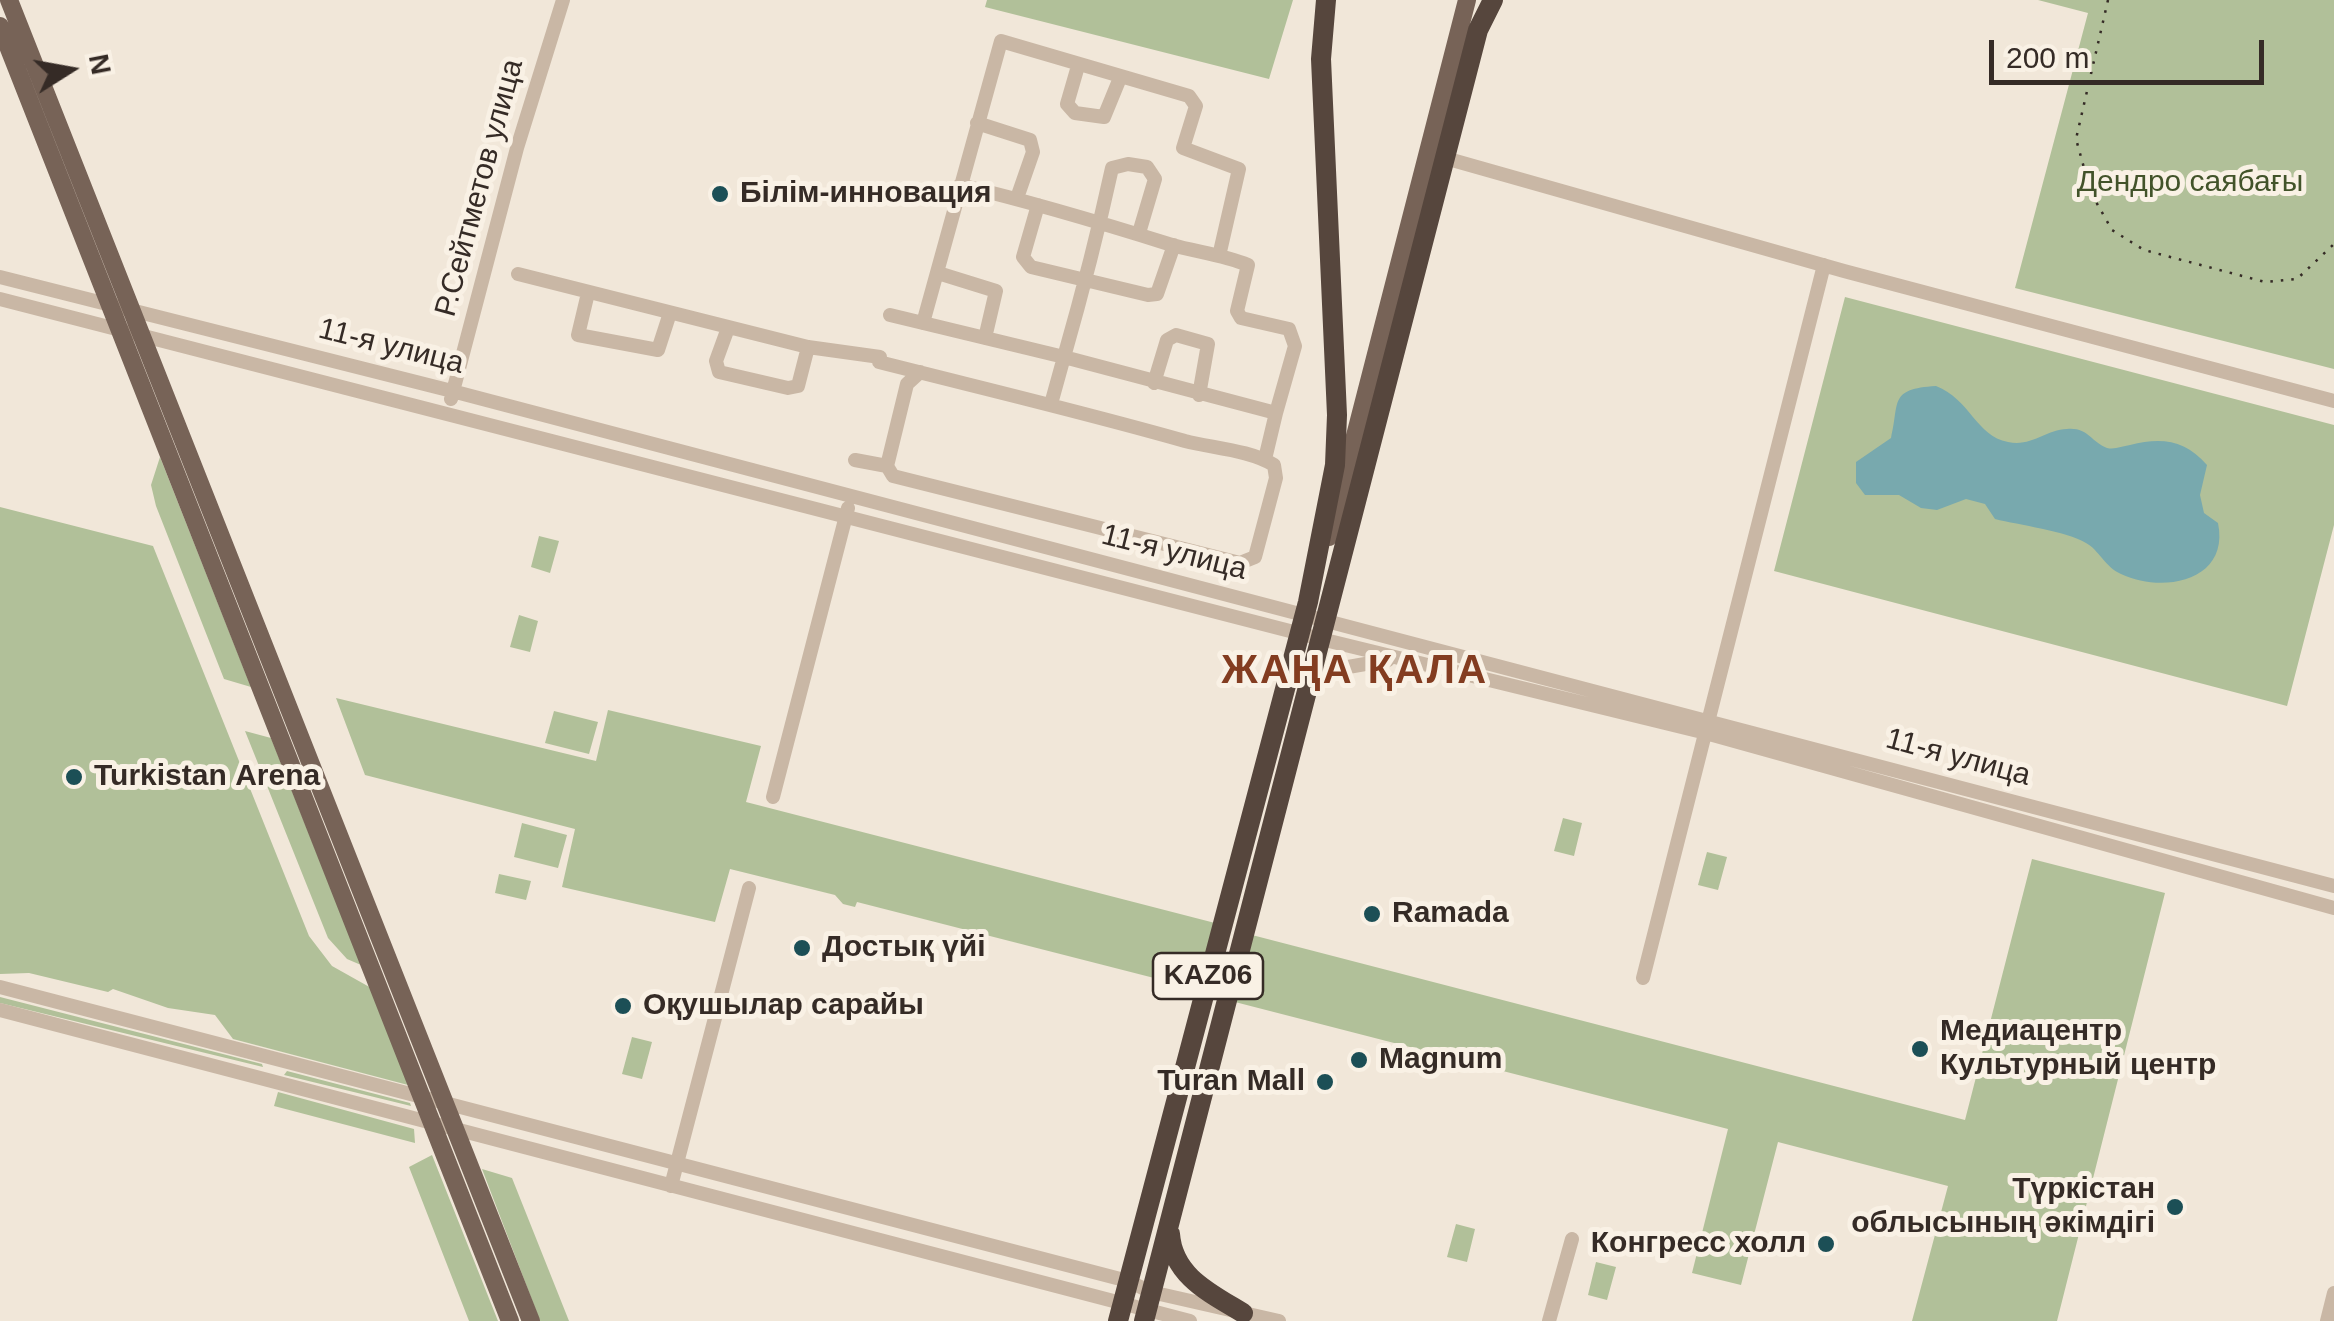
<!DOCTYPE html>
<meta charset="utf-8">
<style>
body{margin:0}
#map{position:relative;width:2334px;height:1321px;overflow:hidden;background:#f1e7d9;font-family:Arial,sans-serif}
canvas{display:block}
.north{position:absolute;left:20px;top:20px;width:100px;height:100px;-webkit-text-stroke:8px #f9f1e5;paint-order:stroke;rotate:79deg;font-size:28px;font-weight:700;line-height:40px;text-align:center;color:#352b26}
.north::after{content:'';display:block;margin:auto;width:35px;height:45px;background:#352b26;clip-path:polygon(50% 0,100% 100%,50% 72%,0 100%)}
.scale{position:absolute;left:1989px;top:40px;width:275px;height:45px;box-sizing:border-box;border:5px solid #352b26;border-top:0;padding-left:12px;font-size:30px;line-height:35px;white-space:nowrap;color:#352b26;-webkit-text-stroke:8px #f9f1e5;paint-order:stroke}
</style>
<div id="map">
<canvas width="2334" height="1321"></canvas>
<div class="north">N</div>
<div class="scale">200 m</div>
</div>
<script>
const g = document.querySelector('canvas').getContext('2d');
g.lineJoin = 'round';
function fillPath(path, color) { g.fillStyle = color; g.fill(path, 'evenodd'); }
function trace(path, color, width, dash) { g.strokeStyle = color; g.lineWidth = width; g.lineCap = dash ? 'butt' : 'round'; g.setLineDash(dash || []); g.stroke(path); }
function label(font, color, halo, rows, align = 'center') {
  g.font = font + ' Arial,sans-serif'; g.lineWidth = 10; g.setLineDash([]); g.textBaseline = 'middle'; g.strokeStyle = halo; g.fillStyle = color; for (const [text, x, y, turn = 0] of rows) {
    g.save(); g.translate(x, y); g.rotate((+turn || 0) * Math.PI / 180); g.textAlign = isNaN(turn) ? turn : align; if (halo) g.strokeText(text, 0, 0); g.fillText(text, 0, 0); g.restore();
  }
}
fillPath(new Path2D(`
 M 987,0 L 1293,0 L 1269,79 L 985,7 Z
 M 2038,0 L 2334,0 L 2334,369 L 2015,288 L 2088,13 Z
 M 1845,297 L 2334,425 L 2334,525 L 2287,706 L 1774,571 Z
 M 160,457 L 251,687 L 224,679 L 156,506 L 151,485 Z
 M 0,507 L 153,546 L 309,936 L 332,966 L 373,989 L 408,1085 L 233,1039 L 215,1015 L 168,1008 L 113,989 L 108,992 L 29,973 L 0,974 Z
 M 539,536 L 559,541 L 550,573 L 531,567 Z
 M 519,615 L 538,621 L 530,652 L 510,647 Z
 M 336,698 L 596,761 L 608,710 L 761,746 L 746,802 L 1215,923 L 1201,990 L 857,902 L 855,907 L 843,904 L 835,895 L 730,869 L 715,922 L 562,887 L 575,829 L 365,775 Z
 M 554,711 L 598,722 L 589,754 L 545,743 Z
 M 245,731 L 271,738 L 361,965 L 347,959 L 328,938 Z
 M 1563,818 L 1582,823 L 1574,856 L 1554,851 Z
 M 522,823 L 567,835 L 558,868 L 514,857 Z
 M 1707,852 L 1727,857 L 1718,890 L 1698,885 Z
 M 2032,859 L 2165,893 L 2057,1321 L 1912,1321 L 1948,1186 L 1778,1142 L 1741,1285 L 1692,1273 L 1728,1129 L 1235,1002 L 1252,935 L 1965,1120 Z
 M 499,874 L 531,881 L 526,900 L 495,893 Z
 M 0,997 L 262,1064 L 263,1067 L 0,1003 Z
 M 632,1037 L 652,1042 L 642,1079 L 622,1074 Z
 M 287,1071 L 410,1103 L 411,1106 L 284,1075 Z
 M 278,1092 L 414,1129 L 415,1143 L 274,1106 Z
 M 432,1155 L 498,1321 L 469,1321 L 409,1167 Z
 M 482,1169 L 512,1178 L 569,1321 L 540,1321 Z
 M 1456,1224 L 1475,1229 L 1467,1262 L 1447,1257 Z
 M 1596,1262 L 1616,1267 L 1607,1300 L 1588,1295 Z`), '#b1c099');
fillPath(new Path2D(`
 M 1936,386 C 1970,399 1976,436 2008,442 C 2032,447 2045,430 2067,429 C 2088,427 2091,442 2107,448 C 2115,450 2122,446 2130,445 C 2162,437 2185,440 2207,465 L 2200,495 L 2204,513 L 2218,523 C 2230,581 2163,594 2121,574 C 2105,567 2099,550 2086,543 C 2066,531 2019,525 1995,519 L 1985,504 L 1966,499 L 1937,510 L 1921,508 L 1899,495 L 1865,495 L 1856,483 L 1856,462 L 1891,438 C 1900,402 1888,389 1936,386 Z`), '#78a9ae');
trace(new Path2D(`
 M 1078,66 L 1067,104 L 1075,113 L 1104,117 L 1120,78
 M 977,123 L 1030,140 L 1033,152 L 1017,198
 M 1445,158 L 1844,271 L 2334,401
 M 960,185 C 1032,202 1102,223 1172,245 C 1197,252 1224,255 1248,265 L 1237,311 L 1241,318 L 1289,329 L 1295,346 L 1276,413 L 1064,357 C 1082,294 1098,232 1112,168 L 1128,164 L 1147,167 L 1155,179 L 1139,233
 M 1038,205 L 1023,257 L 1031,267 L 1148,295 L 1157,294 L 1174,245
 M 938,273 L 996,291 L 985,338
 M 518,274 L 808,347 L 880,357
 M 0,277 L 452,391 L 2334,886
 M 588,293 L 578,335 L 658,350 L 670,313
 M 0,299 L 1321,639 L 1702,732 L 2334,908
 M 890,315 L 1064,357 L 1051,404
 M 923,323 L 1001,41 L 1189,96 L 1196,106 L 1183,148 L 1239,169 L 1219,256
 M 728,328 L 716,361 L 719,372 L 788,388 L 798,386 L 808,347
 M 879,362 C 981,388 1083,412 1185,441 C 1212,448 1250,450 1274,465 L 1276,478 L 1255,557 L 1240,563 L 893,476 L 887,466 L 907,384 L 920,372
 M 1154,383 L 1167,340 L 1176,335 L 1208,344 L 1199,395
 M 451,399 L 517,148 L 563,0
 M 1265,459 L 1276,413
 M 855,460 L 887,466
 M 1310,691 L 1331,670 L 1388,660
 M 773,797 L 848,508
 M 1643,978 L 1824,265
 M 0,987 L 1128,1281 L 1151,1292 L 1279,1321
 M 0,1010 L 1190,1321
 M 671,1186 L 749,888
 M 1549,1321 L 1572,1239
 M 2327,1321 L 2334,1293`), '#c9b7a5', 14);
trace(new Path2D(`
 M 9,0 L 531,1321
 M 0,26 L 510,1321
 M 1329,537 L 1467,0`), '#776357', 18);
trace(new Path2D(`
 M 1170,1234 C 1173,1276 1210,1293 1243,1313
 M 1118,1321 L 1308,602 L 1335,465 L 1337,415 L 1321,59 L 1326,0
 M 1144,1321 L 1478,30 L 1493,0`), '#56463d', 20);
trace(new Path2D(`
 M 2108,0 L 2076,139 L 2091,193 L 2112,230 L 2144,250 L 2265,282 L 2297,279 L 2334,244`), '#352b26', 2.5, [2.5, 8]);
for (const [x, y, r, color] of [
 [720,194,10,"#1c4f56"],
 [74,777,10,"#1c4f56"],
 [1372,914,10,"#1c4f56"],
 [802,948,10,"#1c4f56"],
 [623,1006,10,"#1c4f56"],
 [1920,1049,10,"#1c4f56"],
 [1359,1060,10,"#1c4f56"],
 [1325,1082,10,"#1c4f56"],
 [2175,1207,10,"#1c4f56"],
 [1826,1244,10,"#1c4f56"]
]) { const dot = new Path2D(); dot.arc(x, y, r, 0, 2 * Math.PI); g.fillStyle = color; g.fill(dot); trace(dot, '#f9f1e5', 4); }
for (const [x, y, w] of [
 [1208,976,110]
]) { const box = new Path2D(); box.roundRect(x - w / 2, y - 23, w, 46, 8); g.fillStyle = '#f9f1e5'; g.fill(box); trace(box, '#352b26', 2.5); }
label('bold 28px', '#352b26', null, [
 ["KАZ06",1208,976]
]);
label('30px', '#42532a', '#f9f1e5', [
 ["Дендро саябағы",2190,183]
]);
label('30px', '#352b26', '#f9f1e5', [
 ["Р.Сейтметов улица",480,188,-75],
 ["11-я улица",391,347,14],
 ["11-я улица",1174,553,14],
 ["11-я улица",1958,758,15]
]);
label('bold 30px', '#352b26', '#f9f1e5', [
 ["Білім-инновация",740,194],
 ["Turkistan Arena",94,777],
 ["Ramada",1392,914],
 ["Достық үйі",822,948],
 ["Оқушылар сарайы",643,1006],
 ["Медиацентр",1940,1032],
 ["Культурный центр",1940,1066],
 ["Magnum",1379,1060],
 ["Turan Mall",1305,1082,"right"],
 ["Түркістан",2155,1190,"right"],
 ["облысының әкімдігі",2155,1224,"right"],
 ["Конгресс холл",1806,1244,"right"]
], 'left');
g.letterSpacing = '2.5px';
label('bold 40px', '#833c20', '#f9f1e5', [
 ["ЖАҢА ҚАЛА",1355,672]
]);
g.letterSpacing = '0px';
</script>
